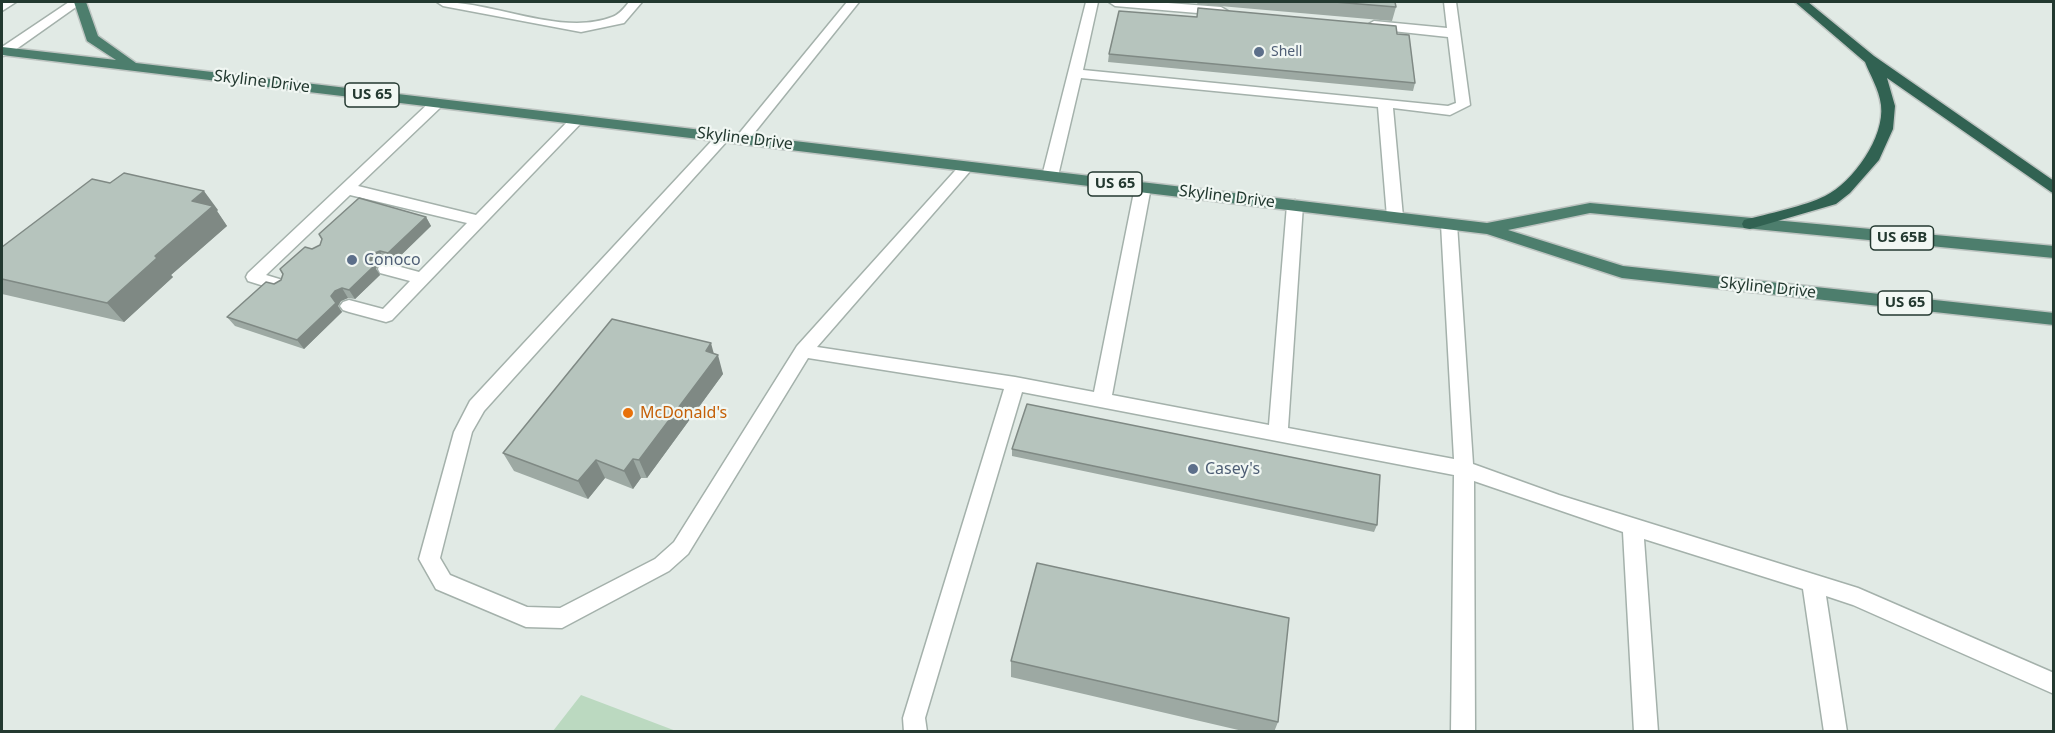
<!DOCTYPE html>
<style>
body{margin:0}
#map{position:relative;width:2055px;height:733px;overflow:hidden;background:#e1eae5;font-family:"Noto Sans",sans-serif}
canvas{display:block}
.frame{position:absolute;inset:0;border:3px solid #233930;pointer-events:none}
</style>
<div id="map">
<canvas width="2055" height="733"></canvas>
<div class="frame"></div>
</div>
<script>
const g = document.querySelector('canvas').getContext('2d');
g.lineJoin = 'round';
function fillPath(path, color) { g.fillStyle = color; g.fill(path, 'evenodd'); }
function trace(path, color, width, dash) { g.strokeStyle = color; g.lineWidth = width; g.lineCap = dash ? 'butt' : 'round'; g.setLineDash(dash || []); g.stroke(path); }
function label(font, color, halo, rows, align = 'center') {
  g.font = font + ' "Noto Sans",sans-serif'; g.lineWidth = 4.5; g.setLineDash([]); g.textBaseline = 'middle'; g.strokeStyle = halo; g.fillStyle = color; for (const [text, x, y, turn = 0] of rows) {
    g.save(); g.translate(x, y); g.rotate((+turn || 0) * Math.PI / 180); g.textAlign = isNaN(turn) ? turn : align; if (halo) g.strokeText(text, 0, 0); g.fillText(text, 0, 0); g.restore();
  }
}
fillPath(new Path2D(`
 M 581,695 L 676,731 L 553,731 Z`), '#bbd9c0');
const service = new Path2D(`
 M 437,2 C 491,0 561,37 612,17 C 619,15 625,7 629,2 L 642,2 L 624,23 L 581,32 L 443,6 Z
 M 1086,2 L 1098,2 L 1083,70 L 1448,106 L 1456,103 L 1448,37 L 1374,29 L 1367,25 L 1374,21 L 1447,28 L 1444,2 L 1456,2 L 1470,105 L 1450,115 L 1393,108 L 1403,217 L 1401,221 L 1389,221 L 1387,217 L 1378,107 L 1081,78 L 1058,176 L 1050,181 L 1045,179 L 1042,176 Z
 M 1109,2 L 1155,2 L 1221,7 L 1228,11 L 1221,15 L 1115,6 Z
 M 437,99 L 444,103 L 442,106 L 358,186 L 476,215 L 573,116 L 583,116 L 585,119 L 392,320 L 386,322 L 349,312 L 343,310 L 340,306 L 343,302 L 349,300 L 383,309 L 410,281 L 380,273 L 378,269 L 380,265 L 386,263 L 419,272 L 467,223 L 350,195 L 266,275 L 286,281 L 288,285 L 286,289 L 280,291 L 248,281 L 246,277 L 248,273 L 432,100 Z
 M 723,132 L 730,137 L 728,140 L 484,411 L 472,432 L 440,558 L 450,575 L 527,607 L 560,608 L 655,559 L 674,542 L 797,346 L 962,163 L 972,163 L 975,166 L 972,169 L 817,347 L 1015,377 L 1094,392 L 1135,187 L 1143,182 L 1151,187 L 1112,395 L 1269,425 L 1287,205 L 1295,200 L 1303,205 L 1288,428 L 1454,459 L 1441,224 L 1443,220 L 1455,220 L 1457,224 L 1473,464 L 1559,495 L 1858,588 L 2054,673 L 2054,694 L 1853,605 L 1826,596 L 1847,732 L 1824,732 L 1803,589 L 1644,539 L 1658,732 L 1634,732 L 1623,532 L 1474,481 L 1475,732 L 1451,732 L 1454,475 L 1022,392 L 925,718 L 927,732 L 904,732 L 903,718 L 1004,389 L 808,358 L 688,554 L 669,571 L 562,628 L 526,627 L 436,589 L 419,559 L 454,432 L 470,401 L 718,134 Z`);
const minor = new Path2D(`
 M 2,2 L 16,2 L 2,11 Z
 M 69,2 L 83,2 L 8,55 L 2,56 L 2,47 Z
 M 847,2 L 859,2 L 747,142 L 737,142 L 735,139 L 737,136 Z`);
const trunk = new Path2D(`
 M 74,2 L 86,2 L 98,36 L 136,63 L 1487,223 L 1590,203 L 2054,246 L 2054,258 L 1590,213 L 1508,230 L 1623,266 L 2054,313 L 2054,325 L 1622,278 L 1487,234 L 2,55 L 2,47 L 116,60 L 87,41 Z`);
const motorway = new Path2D(`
 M 1795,2 L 1808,2 L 1874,56 L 2054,181 L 2054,194 L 1887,78 L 1895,106 L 1893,129 L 1879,160 L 1850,193 L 1836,204 L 1750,229 L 1744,228 L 1742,224 L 1744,220 C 1767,214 1805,206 1825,196 C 1853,182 1885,137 1881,105 C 1879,89 1870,75 1865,62 Z`);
trace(service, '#a4b1ab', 3);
trace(minor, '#a4b1ab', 3);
trace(trunk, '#bdc4c1', 3);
trace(motorway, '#bdc4c1', 3);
fillPath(service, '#fff');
fillPath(minor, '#fff');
fillPath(trunk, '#4d7e6d');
fillPath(motorway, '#316252');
fillPath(new Path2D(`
 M 1198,2 L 1395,2 L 1396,7 L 1392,21 L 1197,4 Z
 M 1397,34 L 1415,83 L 1413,91 L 1108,62 L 1109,54 Z
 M 218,210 L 217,211 L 227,226 L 171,275 L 173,277 L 124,322 L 2,294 L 2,247 Z
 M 426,217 L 431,226 L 393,263 L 385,261 L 378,264 L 376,269 L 380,275 L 355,299 L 348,298 L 341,301 L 338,306 L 342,312 L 304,349 L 235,326 L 227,317 L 274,284 L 281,280 L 283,274 L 312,249 Z
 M 714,354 L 723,374 L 647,478 L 641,478 L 633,489 L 605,478 L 588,499 L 514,471 L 503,453 Z
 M 1012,449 L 1377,525 L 1374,532 L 1012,456 Z
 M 1011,661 L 1278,722 L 1274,732 L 1247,732 L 1011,677 Z`), '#9da9a3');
fillPath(new Path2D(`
 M 204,191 L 218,210 L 217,211 L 227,226 L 171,275 L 173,277 L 124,322 L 107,303 L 192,201 Z
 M 426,217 L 431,226 L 393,263 L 388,253 Z
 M 380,251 L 385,261 L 378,264 L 376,269 L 380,275 L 355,299 L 349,290 L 370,260 L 372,254 Z
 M 342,288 L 348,298 L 341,301 L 338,306 L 342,312 L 304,349 L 297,340 L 335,291 Z
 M 711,343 L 715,358 L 718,355 L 723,374 L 647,478 L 639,460 Z
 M 633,459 L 641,478 L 633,489 L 624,471 Z
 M 596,460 L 605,478 L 588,499 L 578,481 Z`), '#7f8984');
const building = new Path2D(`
 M 1335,2 L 1395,2 L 1396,7 Z
 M 1198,8 L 1396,26 L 1397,34 L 1409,35 L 1415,83 L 1109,54 L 1119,11 L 1197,17 Z
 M 124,173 L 204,191 L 192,201 L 213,206 L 155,256 L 157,258 L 107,303 L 2,279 L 2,247 L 92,179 L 110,183 Z
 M 359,198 L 426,217 L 388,253 L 380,251 L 372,254 L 370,260 L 374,266 L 349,290 L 342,288 L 335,291 L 331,296 L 336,303 L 297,340 L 227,317 L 266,282 L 274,284 L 281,280 L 283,274 L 280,269 L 305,247 L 312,249 L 320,245 L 322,239 L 319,234 Z
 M 612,319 L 711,343 L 706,351 L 718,355 L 639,460 L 633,459 L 624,471 L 596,460 L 578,481 L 503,453 Z
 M 1027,404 L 1380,475 L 1377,525 L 1012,449 Z
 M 1037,563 L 1289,618 L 1278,722 L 1011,661 Z`);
fillPath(building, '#b6c4bd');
trace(building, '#7f8984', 1.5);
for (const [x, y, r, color] of [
 [1259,52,6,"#5c6f8a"],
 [352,260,6,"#5c6f8a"],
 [628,413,6,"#e8710a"],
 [1193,469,6,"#5c6f8a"]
]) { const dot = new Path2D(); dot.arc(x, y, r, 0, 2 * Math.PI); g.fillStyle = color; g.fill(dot); trace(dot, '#f1f7f3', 2); }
label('14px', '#4e5e75', '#f1f7f3', [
 ["Shell",1271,52]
], 'left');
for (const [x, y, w] of [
 [372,95,54],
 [1115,184,54],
 [1902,238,63],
 [1905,303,54]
]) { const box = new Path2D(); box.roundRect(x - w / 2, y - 12, w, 24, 4.5); g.fillStyle = '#f1f7f3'; g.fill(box); trace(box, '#233930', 1.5); }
label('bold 15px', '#233930', null, [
 ["US 65",372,95],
 ["US 65",1115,184],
 ["US 65B",1902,238],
 ["US 65",1905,303]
]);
label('16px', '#233930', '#f1f7f3', [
 ["Skyline Drive",262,82,7],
 ["Skyline Drive",745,139,7],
 ["Skyline Drive",1227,197,7],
 ["Skyline Drive",1768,288,6]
]);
label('16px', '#4e5e75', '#f1f7f3', [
 ["Conoco",364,260],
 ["Casey's",1205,469]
], 'left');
label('16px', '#c56008', '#f1f7f3', [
 ["McDonald's",640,413]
], 'left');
</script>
